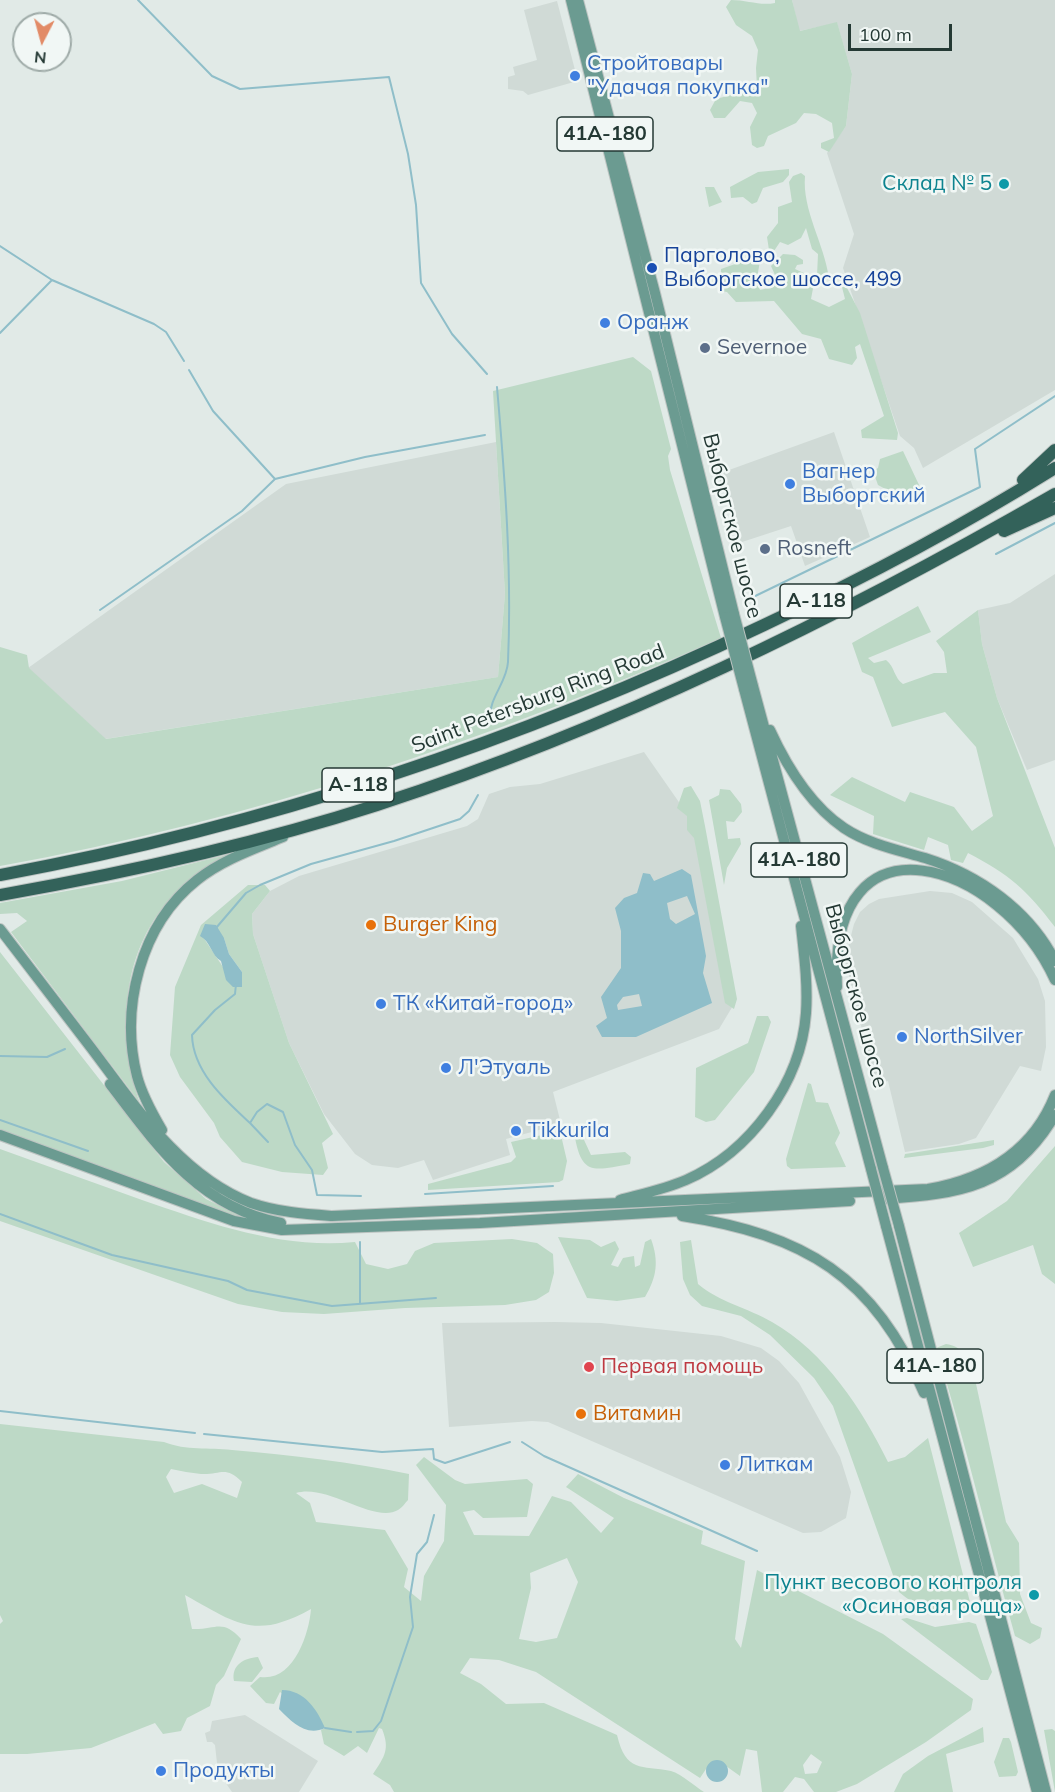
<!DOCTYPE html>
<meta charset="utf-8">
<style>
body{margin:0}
#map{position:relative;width:1055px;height:1792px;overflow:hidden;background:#e1eae7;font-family:Mulish,sans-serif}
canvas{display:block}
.north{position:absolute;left:12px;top:12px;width:60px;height:60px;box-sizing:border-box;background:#f1f7f5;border:2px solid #9faba8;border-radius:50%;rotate:186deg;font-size:16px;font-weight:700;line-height:24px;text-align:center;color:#243934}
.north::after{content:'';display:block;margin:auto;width:21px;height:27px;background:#e28b67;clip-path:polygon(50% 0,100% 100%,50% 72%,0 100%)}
.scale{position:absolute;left:848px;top:24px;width:104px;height:27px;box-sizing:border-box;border:3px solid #243934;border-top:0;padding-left:8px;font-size:18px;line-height:21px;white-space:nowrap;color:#243934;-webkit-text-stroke:4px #f1f7f5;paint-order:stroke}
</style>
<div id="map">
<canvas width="1055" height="1792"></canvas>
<div class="north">N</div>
<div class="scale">100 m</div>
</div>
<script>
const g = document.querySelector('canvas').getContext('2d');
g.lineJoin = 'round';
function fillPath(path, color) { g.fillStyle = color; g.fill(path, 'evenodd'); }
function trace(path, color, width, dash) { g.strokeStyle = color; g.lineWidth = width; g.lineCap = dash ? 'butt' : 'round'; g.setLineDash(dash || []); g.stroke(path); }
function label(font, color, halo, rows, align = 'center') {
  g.font = font + ' Mulish,sans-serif'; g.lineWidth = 5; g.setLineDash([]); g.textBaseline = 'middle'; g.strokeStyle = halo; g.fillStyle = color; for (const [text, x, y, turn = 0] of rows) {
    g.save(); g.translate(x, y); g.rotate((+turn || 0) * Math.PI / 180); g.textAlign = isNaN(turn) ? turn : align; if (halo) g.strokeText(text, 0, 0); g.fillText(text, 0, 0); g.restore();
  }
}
fillPath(new Path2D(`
 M 792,0 L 1055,0 L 1055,390 L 923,468 L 914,448 L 900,436 L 843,268 L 854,234 L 827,153 L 846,126 L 852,74 L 837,23 L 799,31 Z
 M 557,1 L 575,70 L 578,69 L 581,80 L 528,95 L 523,91 L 508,89 L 508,77 L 515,75 L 513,67 L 537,60 L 524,10 Z
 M 834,432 L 870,537 L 805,566 L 791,526 L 739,543 L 718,474 Z
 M 496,442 L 505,594 L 498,677 L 105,739 L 28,668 L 286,484 Z
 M 1055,574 L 1055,760 L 1027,770 L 997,698 L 982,644 L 978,610 L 1010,603 Z
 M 644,752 L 697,828 L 734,1004 L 719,1029 L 553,1092 L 561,1124 L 506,1139 L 510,1155 L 433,1180 L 424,1160 L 398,1168 L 372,1165 L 355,1154 L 324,1114 L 289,1043 L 253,934 L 252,914 L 270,891 L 299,876 L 467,826 L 478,819 L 489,794 L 510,787 L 540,784 Z
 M 930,891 L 952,893 L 972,902 L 1013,938 L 1038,979 L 1045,1001 L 1046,1047 L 1041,1071 L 1020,1066 L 976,1138 L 959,1144 L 905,1152 L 888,1081 L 875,1084 L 845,959 L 854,924 L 860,912 L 869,904 L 879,899 Z
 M 555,1322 L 601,1323 L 721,1336 L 761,1348 L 779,1361 L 799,1383 L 840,1457 L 851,1492 L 846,1518 L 821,1532 L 803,1533 L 548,1422 L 532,1421 L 449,1427 L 442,1323 Z
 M 245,1715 L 318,1761 L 299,1792 L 232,1792 L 218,1772 L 215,1745 L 212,1742 L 207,1742 L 205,1733 L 210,1731 L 212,1721 Z`), '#d0dad6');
fillPath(new Path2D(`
 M 731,0 C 747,0 760,6 775,3 L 775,0 L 792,0 L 800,31 L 837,22 L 852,74 L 846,126 L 829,152 L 821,148 L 821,143 L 834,138 L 832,123 L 816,114 L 804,113 L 796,123 L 768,136 L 764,146 L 757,148 L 752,145 L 750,127 L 757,113 L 752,103 L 740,101 L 725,118 L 714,118 L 710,110 L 716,99 L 757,88 L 756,68 L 758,50 L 752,36 L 736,25 L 726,7 Z
 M 789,169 L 789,175 L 783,182 L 763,188 L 757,202 L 752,204 L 743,197 L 731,198 L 730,187 L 758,172 Z
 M 801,173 L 805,176 C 802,210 824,243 829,278 L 817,276 L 818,254 L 812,249 L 806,228 L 801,238 L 788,245 L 780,242 L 774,251 L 769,250 L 767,237 L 778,223 L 778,207 L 792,202 L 789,182 L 793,176 Z
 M 705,187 L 714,187 L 722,202 L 709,207 Z
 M 783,254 L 795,255 L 803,260 L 803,264 L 797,265 L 795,269 L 815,278 L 811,299 L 829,307 L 845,299 L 842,287 L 846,286 L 860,313 L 898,433 L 897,440 L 862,438 L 861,430 L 884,416 L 860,344 L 855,347 L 857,358 L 852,365 L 829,359 L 821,339 L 802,334 L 774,301 L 736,302 L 727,292 L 721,291 L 717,284 L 721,281 L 721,269 L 755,257 L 760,261 L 757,278 L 760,290 L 774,287 L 775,275 L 771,266 Z
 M 633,357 L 651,371 L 671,449 L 668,456 L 670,470 L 721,638 C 490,740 249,821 0,866 L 0,647 L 27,655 L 29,668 L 106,739 L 498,677 L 505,594 L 493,391 Z
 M 903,451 L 920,487 L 898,496 L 878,485 L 873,471 L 878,468 L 880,459 Z
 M 918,606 L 931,632 L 868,658 L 874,663 L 886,660 C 895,667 894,678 903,684 L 934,673 L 947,673 L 944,652 L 936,641 L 978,610 L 982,644 L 997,698 L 1055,848 L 1055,927 C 1026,889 1010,875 968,853 L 963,863 L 951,860 L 948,845 L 928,837 L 924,850 L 873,834 L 874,816 L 830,795 L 852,777 L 905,802 L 910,792 L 954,807 L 972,831 L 993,816 L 976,747 L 945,712 L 892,727 L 873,677 L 862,672 L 852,643 Z
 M 691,786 L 700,801 L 705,826 L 737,999 L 734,1009 L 725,1003 L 694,838 L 687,830 L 687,816 L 677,808 L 684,788 Z
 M 720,789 L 730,790 L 741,804 L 742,812 L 734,822 L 726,821 L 728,839 L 740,838 L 741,844 L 727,868 L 724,885 L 709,800 L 719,795 Z
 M 230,854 C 212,868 187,881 171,898 C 120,953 117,1036 140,1103 L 11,932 L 27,921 L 17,913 L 0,914 L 0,903 L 122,881 Z
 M 248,885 L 265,885 L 270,891 L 252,914 L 253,934 L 289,1043 L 333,1134 L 322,1143 L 328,1168 L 323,1175 L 282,1172 L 242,1162 L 220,1137 L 214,1123 L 180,1077 L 170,1055 L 175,987 L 201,925 ZM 203,937 L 224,938 L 229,954 L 242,972 L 225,970 Z
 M 0,952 L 164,1162 L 206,1199 L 250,1221 L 212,1210 L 0,1130 Z
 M 757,1016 L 768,1016 L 771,1022 L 754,1072 L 715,1120 L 706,1122 L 695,1117 L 696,1068 L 748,1043 Z
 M 808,1083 L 811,1084 L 816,1102 L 828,1103 L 840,1133 L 835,1143 L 846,1167 L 791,1169 L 787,1166 L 786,1159 Z
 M 579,1129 L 591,1155 L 625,1152 L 631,1157 L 630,1164 C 592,1171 581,1176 574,1132 Z
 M 560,1131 L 567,1161 L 563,1180 L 559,1182 L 428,1190 L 428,1184 L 511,1162 L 516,1157 L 511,1142 Z
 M 994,1140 L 994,1145 L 983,1148 L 904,1158 L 905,1154 Z
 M 1055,1146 L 1055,1284 L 1042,1274 L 1033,1245 L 973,1267 L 959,1233 L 1007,1201 Z
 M 0,1149 C 47,1166 95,1183 142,1200 C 212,1224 280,1249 355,1242 L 366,1264 L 388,1269 L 407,1264 L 415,1251 L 434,1243 L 512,1239 L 537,1243 L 553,1254 L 554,1273 L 549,1292 L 536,1300 L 505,1305 L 405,1308 L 324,1314 L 282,1312 L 238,1304 L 0,1221 Z
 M 558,1237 L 590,1240 L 601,1247 L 615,1241 L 619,1249 L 611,1265 L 618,1267 L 623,1258 L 634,1256 L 635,1267 L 640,1265 L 645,1242 L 651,1239 C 659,1261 657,1277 645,1297 L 617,1301 L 587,1298 Z
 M 691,1240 L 698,1284 C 719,1302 748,1308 772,1322 C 825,1352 862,1409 888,1462 L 905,1457 L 928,1438 L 971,1606 C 940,1615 925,1614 899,1592 L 833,1406 L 814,1378 L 770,1335 L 741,1316 L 702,1306 L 690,1295 L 683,1279 L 680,1242 Z
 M 946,1344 C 962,1346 966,1357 973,1370 L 1006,1522 L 1019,1543 L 1020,1594 L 1031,1623 L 1042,1628 L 1040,1638 L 1030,1644 L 1015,1636 C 988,1540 966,1443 936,1348 Z
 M 0,1424 L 164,1442 C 187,1451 208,1447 232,1450 C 291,1455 352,1462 409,1474 L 408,1500 C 405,1503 402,1508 398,1510 C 374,1524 327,1483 296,1493 L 310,1503 L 316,1522 L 385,1530 L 408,1569 L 404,1587 L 421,1601 L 424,1576 L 444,1541 L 446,1505 L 416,1465 L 424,1457 L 455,1480 L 465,1484 L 527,1479 L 533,1484 L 527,1517 L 483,1518 L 474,1510 L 463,1512 L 474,1535 L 529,1536 L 552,1496 L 571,1502 L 601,1533 L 614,1518 L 566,1487 L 578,1474 L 624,1498 L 703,1531 L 701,1544 L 745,1561 L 735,1639 L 741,1648 L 757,1570 L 883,1634 L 973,1699 L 971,1710 L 926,1742 L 857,1784 L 836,1792 L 814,1792 L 804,1779 L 795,1777 L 783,1792 L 762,1792 L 757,1751 L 746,1749 L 740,1776 L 719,1761 L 706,1769 L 700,1778 L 536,1672 L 499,1660 L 470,1658 L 460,1673 L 481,1684 L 506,1704 L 544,1703 L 617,1735 C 626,1773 641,1765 671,1771 C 682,1774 694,1786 704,1792 L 394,1792 L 390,1785 L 373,1774 C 385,1756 390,1749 382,1729 L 379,1728 L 367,1753 L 358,1746 L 344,1756 L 324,1744 L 321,1730 L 325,1728 L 280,1692 L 274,1704 L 266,1703 L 250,1686 L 260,1677 C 293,1682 309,1635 311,1609 C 255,1640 237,1624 185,1595 L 192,1629 C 216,1630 222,1618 241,1639 L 224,1676 L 216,1685 L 210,1706 L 187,1718 L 181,1731 L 163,1734 L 155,1723 L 91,1748 L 27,1754 L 0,1754 L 0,1624 L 3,1621 L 0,1615 ZM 171,1469 C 181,1471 191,1473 201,1474 C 221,1475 225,1465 242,1482 L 237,1498 L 202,1484 L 174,1493 L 166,1477 ZM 567,1558 L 578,1582 L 557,1638 L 536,1642 L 519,1639 L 531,1588 L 530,1573 ZM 811,1754 L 822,1762 L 817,1773 L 805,1774 L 803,1765 Z
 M 907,1618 L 935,1627 L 969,1622 L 976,1624 L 992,1672 L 988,1680 L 981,1680 L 901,1619 Z
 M 258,1657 L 263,1668 L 252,1682 L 234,1681 C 231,1665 244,1658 258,1657 Z
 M 983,1727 L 984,1742 L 946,1754 L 953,1792 L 894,1792 L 903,1774 L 928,1756 Z
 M 1052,1729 L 1055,1731 L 1055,1792 L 1044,1730 Z
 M 1003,1738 L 1009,1738 L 1011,1742 L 1018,1772 L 1016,1776 L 999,1777 L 994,1762 Z`), '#bdd9c6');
fillPath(new Path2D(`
 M 682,869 L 691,875 L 706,956 L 703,973 L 712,1003 L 636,1037 L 602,1037 L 596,1026 L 607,1018 L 601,997 L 621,968 L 621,931 L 615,908 L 624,898 L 637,893 L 643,873 L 650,874 L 654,881 ZM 687,896 L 695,914 L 676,924 L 670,919 L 667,903 ZM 639,994 L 642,1006 L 618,1010 L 617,1005 L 623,997 Z
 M 205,924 L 216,925 L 224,938 L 229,954 L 242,972 L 242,987 L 233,987 L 226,980 L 221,961 C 211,955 211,942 200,936 Z
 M 282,1690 C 304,1690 317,1709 325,1728 C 306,1737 292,1722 279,1709 Z
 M706 1771a11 11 0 1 1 22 0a11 11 0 1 1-22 0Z`), '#8fbec9');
trace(new Path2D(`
 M 138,0 L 212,76 L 240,89 L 389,77 L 408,154 L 416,205 L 421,283 L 452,334 L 487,374
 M 0,246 L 52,280 L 154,324 L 166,332 L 184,361
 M 0,333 L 52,280
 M 189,370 L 213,411 L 275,479
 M 996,554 L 1055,523
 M 747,600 L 980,487 L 975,449 L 1055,396
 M 100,610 L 242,511 L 275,479 L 365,457 L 485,435
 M 490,718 C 489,698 507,682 508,662 C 512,570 505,479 497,387
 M 216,928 L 246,893 L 260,885 L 311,864 L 394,841 L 460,819 L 469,811 L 478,795
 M 236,984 L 235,994 L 215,1010 L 192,1035 C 193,1072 225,1100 250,1123 L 257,1112 L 267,1104 L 283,1112 L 295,1145 L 312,1170 L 317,1195 L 361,1196
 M 0,1056 L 47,1057 L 65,1049
 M 0,1120 L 88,1151
 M 250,1123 L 268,1142
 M 425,1194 L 553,1186
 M 0,1214 L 112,1255 L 228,1281 L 247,1290 L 332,1306 L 436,1298
 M 360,1304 L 360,1242
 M 0,1411 L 195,1433
 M 204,1434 L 382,1452 L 433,1449 L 434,1459 L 445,1463 L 510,1442
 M 522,1442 L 544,1456 L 757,1551
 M 325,1728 L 351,1732
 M 357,1732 L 373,1731 L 381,1721 L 413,1627 L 410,1597 L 417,1554 L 427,1542 L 434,1515`), '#8fbec9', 2);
const major = new Path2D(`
 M 571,0 L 725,617
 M 578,0 L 655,293 L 734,614
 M 753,686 L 883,1168
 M 744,689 L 871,1169
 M 770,730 C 787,767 810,805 844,828 C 868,844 898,850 925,858 C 979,875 1029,910 1055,961
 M 0,929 C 31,969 61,1009 92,1049 C 135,1106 181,1176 251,1203 C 277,1212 305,1214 332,1216 L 928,1189 C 985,1179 1033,1151 1055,1095
 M 837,987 C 828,805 1001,861 1055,980
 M 110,1084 C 157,1146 199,1207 281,1223
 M 162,1130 C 152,1113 142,1095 137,1076 C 120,1008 140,925 197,880 C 222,860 254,849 283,837
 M 0,1135 L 234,1221 L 282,1230 L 480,1223 L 850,1201
 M 884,1199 C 960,1194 1013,1187 1055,1115
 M 620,1200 C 642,1194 665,1189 686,1180 C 750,1152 801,1083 806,1013 C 808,984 804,954 801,926
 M 682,1216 C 805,1235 874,1276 924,1393
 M 886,1226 L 1037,1792
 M 899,1226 L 1046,1792`);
const highway = new Path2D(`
 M 1023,480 L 1055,450
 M 1004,531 L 1055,508
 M 0,875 C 265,826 521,741 764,625 C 864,578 961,527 1055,468
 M 0,895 C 125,873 256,844 377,805 C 614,728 839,618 1055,494`);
trace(major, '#bdc4c2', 12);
trace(highway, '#bdc4c2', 14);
trace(major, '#6b9b91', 10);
trace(highway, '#33625a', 12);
const majorBridge = new Path2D(`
 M 734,614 L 753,686
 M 725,617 L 744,689
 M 883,1168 L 899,1226
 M 871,1169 L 886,1226`);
trace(majorBridge, '#bdc4c2', 12, []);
trace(majorBridge, '#6b9b91', 10);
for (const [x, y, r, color] of [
 [575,76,6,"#3f7fe0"],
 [1004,184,6,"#0f9aa8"],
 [652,268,6,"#1a4fb4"],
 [605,323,6,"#3f7fe0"],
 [705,348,6,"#5c6f8a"],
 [790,484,6,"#3f7fe0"],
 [765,549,6,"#5c6f8a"],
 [371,925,6,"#e8710a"],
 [381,1004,6,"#3f7fe0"],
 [902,1037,6,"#3f7fe0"],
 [446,1068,6,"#3f7fe0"],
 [516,1131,6,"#3f7fe0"],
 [589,1367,6,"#e0444e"],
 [581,1414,6,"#e8710a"],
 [725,1465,6,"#3f7fe0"],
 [1034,1595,6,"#0f9aa8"],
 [161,1771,6,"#3f7fe0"]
]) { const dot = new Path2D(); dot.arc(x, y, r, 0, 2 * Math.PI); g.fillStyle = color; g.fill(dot); trace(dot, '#f1f7f5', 2); }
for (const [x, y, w] of [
 [605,134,96],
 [816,601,72],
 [358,785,72],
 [799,860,96],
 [935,1366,96]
]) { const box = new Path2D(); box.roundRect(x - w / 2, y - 17, w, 34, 4.5); g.fillStyle = '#f1f7f5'; g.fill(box); trace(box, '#243934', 1.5); }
label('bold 20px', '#243934', null, [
 ["41А-180",605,134],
 ["А-118",816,601],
 ["А-118",358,785],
 ["41А-180",799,860],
 ["41А-180",935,1366]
]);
label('21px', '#366cbe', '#f1f7f5', [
 ["Cтройтовары",587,64],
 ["\"Удачая покупка\"",587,88],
 ["Оранж",617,323],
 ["Вагнер",802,472],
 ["Выборгский",802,496],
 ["ТК «Китай-город»",393,1004],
 ["NorthSilver",914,1037],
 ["Л'Этуаль",458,1068],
 ["Tikkurila",528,1131],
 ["Литкам",737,1465],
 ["Продукты",173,1771]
], 'left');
label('21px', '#0d838f', '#f1f7f5', [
 ["Склад № 5",992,184],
 ["Пункт весового контроля",1022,1583],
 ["«Осиновая роща»",1022,1607]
], 'right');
label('21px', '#164399', '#f1f7f5', [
 ["Парголово,",664,256],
 ["Выборгское шоссе, 499",664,280]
], 'left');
label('21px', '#4e5e75', '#f1f7f5', [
 ["Severnoe",717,348],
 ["Rosneft",777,549]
], 'left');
label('21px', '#243934', '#f1f7f5', [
 ["Выборгское шоссе",732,526,76],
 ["Saint Petersburg Ring Road",538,699,-21],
 ["Выборгское шоссе",856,996,75]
]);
label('21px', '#c56008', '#f1f7f5', [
 ["Burger King",383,925],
 ["Витамин",593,1414]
], 'left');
label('21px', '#be3a42', '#f1f7f5', [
 ["Первая помощь",601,1367]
], 'left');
</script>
